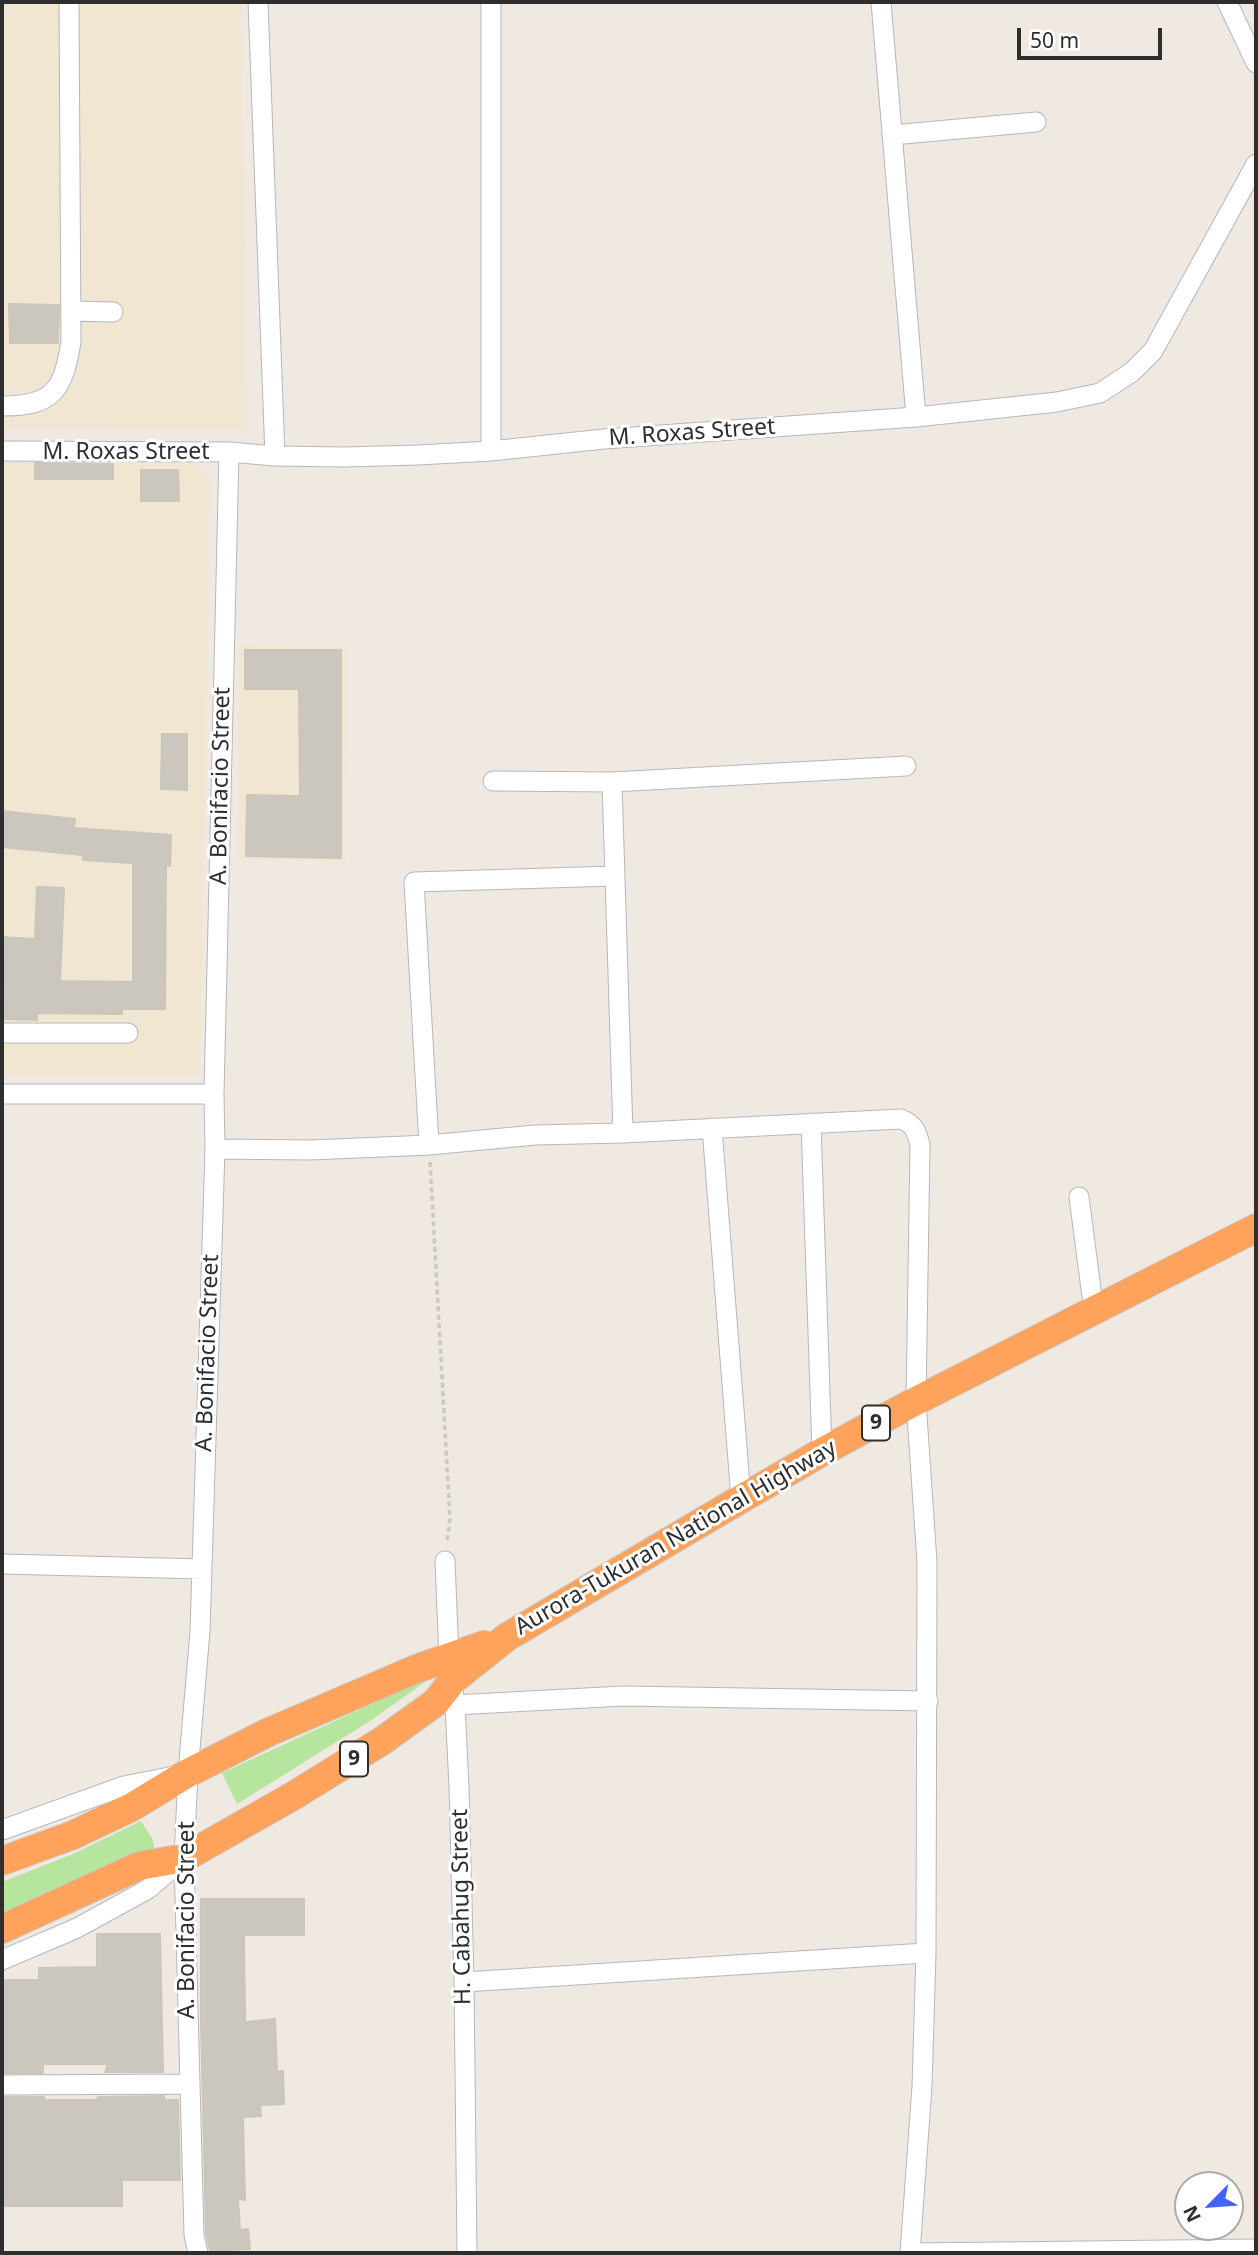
<!DOCTYPE html>
<style>
body{margin:0}
#map{position:relative;width:1258px;height:2255px;overflow:hidden;background:#efe9e1;font-family:"Noto Sans",sans-serif}
canvas{display:block}
.frame{position:absolute;inset:0;border:4px solid #2e2e2e;pointer-events:none}
.north{position:absolute;left:1174px;top:2171px;width:70px;height:70px;box-sizing:border-box;background:#fff;border:2px solid #ababab;border-radius:50%;rotate:245deg;font-size:19px;font-weight:700;line-height:28px;text-align:center;color:#2e2e2e}
.north::after{content:'';display:block;margin:auto;width:24px;height:32px;background:#4264fb;clip-path:polygon(50% 0,100% 100%,50% 72%,0 100%)}
.scale{position:absolute;left:1017px;top:28px;width:145px;height:32px;box-sizing:border-box;border:4px solid #2e2e2e;border-top:0;padding-left:9px;font-size:21px;line-height:24px;white-space:nowrap;color:#2e2e2e;-webkit-text-stroke:5px #fff;paint-order:stroke}
</style>
<div id="map">
<canvas width="1258" height="2255"></canvas>
<div class="frame"></div>
<div class="north">N</div>
<div class="scale">50 m</div>
</div>
<script>
const g = document.querySelector('canvas').getContext('2d');
g.lineJoin = 'round';
function fillPath(path, color) { g.fillStyle = color; g.fill(path, 'evenodd'); }
function trace(path, color, width, dash) { g.strokeStyle = color; g.lineWidth = width; g.lineCap = dash ? 'butt' : 'round'; g.setLineDash(dash || []); g.stroke(path); }
function label(font, color, halo, rows, align = 'center') {
  g.font = font + ' "Noto Sans",sans-serif'; g.lineWidth = 6; g.setLineDash([]); g.textBaseline = 'middle'; g.strokeStyle = halo; g.fillStyle = color; for (const [text, x, y, turn = 0] of rows) {
    g.save(); g.translate(x, y); g.rotate((+turn || 0) * Math.PI / 180); g.textAlign = isNaN(turn) ? turn : align; if (halo) g.strokeText(text, 0, 0); g.fillText(text, 0, 0); g.restore();
  }
}
fillPath(new Path2D(`
 M 2,2 L 241,2 L 247,429 L 2,428 Z
 M 190,456 L 210,480 L 200,1075 L 2,1075 L 2,458 Z
 M 239,645 L 346,646 L 345,861 L 237,859 Z`), '#f0e6d1');
fillPath(new Path2D(`
 M 435,1675 L 370,1721 L 237,1804 L 222,1773 Z
 M 141,1821 L 153,1840 L 154,1848 L 84,1880 L 2,1913 L 2,1882 L 73,1854 Z`), '#b6e59e');
const building = new Path2D(`
 M 9,304 L 59,305 L 58,343 L 10,343 Z
 M 35,463 L 113,464 L 113,479 L 35,479 Z
 M 141,470 L 178,470 L 179,501 L 141,501 Z
 M 245,650 L 341,650 L 341,858 L 246,856 L 247,795 L 300,796 L 299,689 L 245,689 Z
 M 162,734 L 187,734 L 187,790 L 161,789 Z
 M 2,811 L 75,819 L 74,828 L 171,835 L 170,866 L 166,865 L 165,1009 L 122,1009 L 122,1014 L 37,1013 L 37,1020 L 4,1019 L 5,958 L 2,958 L 2,937 L 35,939 L 37,887 L 64,888 L 60,981 L 133,982 L 133,863 L 83,860 L 83,855 L 2,847 Z
 M 201,1899 L 304,1899 L 304,1935 L 244,1935 L 245,2022 L 275,2019 L 277,2072 L 283,2071 L 284,2104 L 260,2105 L 261,2116 L 243,2117 L 245,2200 L 238,2199 L 240,2230 L 248,2229 L 250,2249 L 210,2251 L 206,2233 L 201,2022 Z
 M 97,1934 L 160,1934 L 163,2072 L 105,2072 L 108,2064 L 43,2064 L 43,2073 L 2,2073 L 2,1980 L 39,1980 L 39,1968 L 97,1967 Z
 M 164,2096 L 164,2100 L 178,2100 L 180,2180 L 122,2180 L 122,2206 L 2,2206 L 2,2097 L 44,2097 L 44,2100 L 97,2100 L 98,2097 Z`);
fillPath(building, '#cbc7bf');
trace(building, '#cbc5ba', 2);
const minor = new Path2D(`
 M 258,2 L 275,456
 M 491,2 L 491,451
 M 881,2 L 916,417
 M 1227,2 L 1256,63
 M 892,135 L 1036,122
 M 71,311 L 113,312
 M 2,406 C 54,406 63,390 71,342 L 69,2
 M 2,451 L 229,452 L 275,456 L 344,457 L 418,455 L 491,451 L 604,439 L 916,417 L 1057,402 L 1100,393 L 1132,372 L 1153,351 L 1256,164
 M 493,781 L 612,782 L 906,766
 M 612,782 L 623,1133
 M 2,1033 L 128,1033
 M 2,1094 L 214,1094
 M 811,1123 L 822,1452
 M 712,1128 L 741,1499
 M 429,1145 L 414,882 L 615,876
 M 215,1149 L 310,1150 L 429,1145 L 535,1135 L 623,1133 L 901,1119 C 914,1124 917,1132 920,1145 L 916,1401 L 927,1562 L 926,1953 L 922,2086 L 910,2253
 M 1079,1197 L 1094,1312
 M 445,1561 L 449,1658 L 455,1705 L 459,1787 L 464,1982 L 467,2253
 M 2,1564 L 202,1569
 M 455,1705 L 623,1696 L 928,1701
 M 2,1830 L 124,1786 L 174,1776
 M 2,1960 L 77,1928 L 148,1889 L 183,1859
 M 464,1982 L 926,1953
 M 2,2085 L 189,2084
 M 198,2253 L 194,2235 L 184,1858 L 188,1773 L 200,1631 L 215,1149 L 214,1094 L 229,452
 M 913,2253 L 1256,2249`);
const highway = new Path2D(`
 M 2,1861 L 73,1835 L 132,1807 L 188,1773 L 269,1732 L 416,1669 L 484,1645
 M 2,1929 L 139,1866 L 184,1858 L 293,1796 L 382,1741 L 436,1702 L 453,1680 L 507,1637 L 741,1499 L 822,1452 L 916,1401 L 1256,1228`);
trace(minor, '#b4b7c1', 21);
trace(highway, '#c9c9c9', 30);
trace(new Path2D(`
 M 430,1162 L 450,1519 L 447,1542`), '#c9c9c9', 3.5, [5, 3.5]);
trace(minor, '#fff', 19);
trace(highway, '#ffa35c', 28);
for (const [x, y, w] of [
 [876,1423,28],
 [354,1759,28]
]) { const box = new Path2D(); box.roundRect(x - w / 2, y - 17.5, w, 35, 5); g.fillStyle = '#fff'; g.fill(box); trace(box, '#2e2e2e', 2); }
label('bold 21px', '#2e2e2e', null, [
 ["9",876,1423],
 ["9",354,1759]
]);
label('23px', '#2e2e2e', '#fff', [
 ["M. Roxas Street",692,433,-4],
 ["M. Roxas Street",126,452],
 ["A. Bonifacio Street",221,786,-89],
 ["A. Bonifacio Street",208,1353,-88],
 ["Aurora-Tukuran National Highway",676,1538,-30],
 ["H. Cabahug Street",462,1907,-91],
 ["A. Bonifacio Street",187,1920,-90]
]);
</script>
